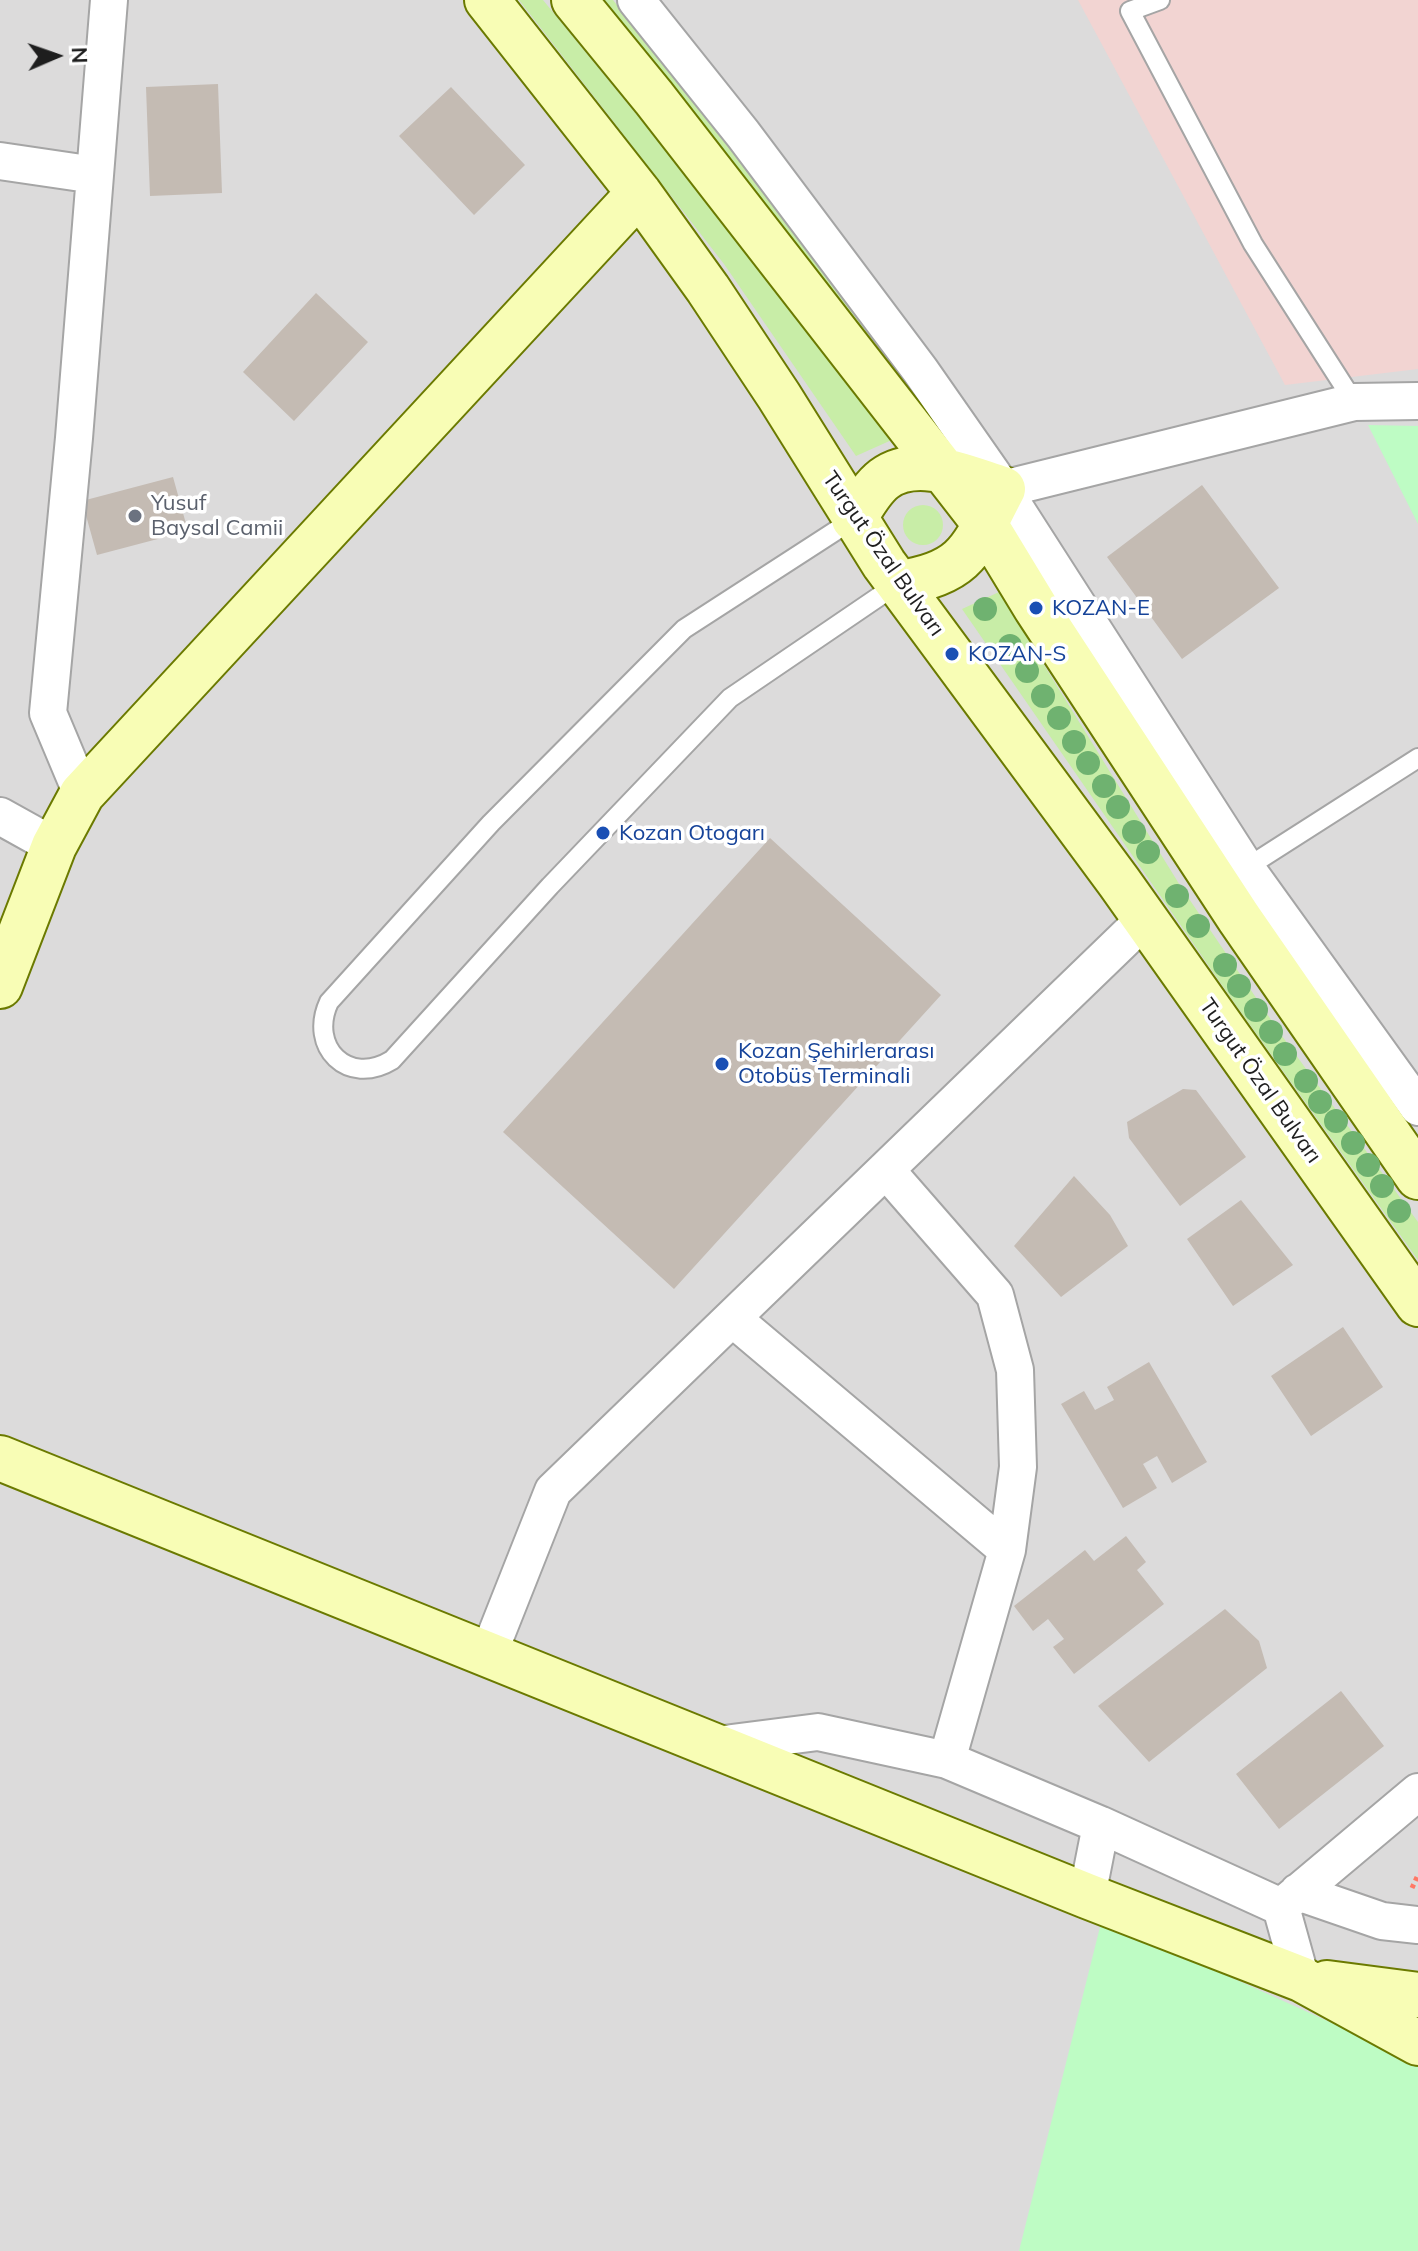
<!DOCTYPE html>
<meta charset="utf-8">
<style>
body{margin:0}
#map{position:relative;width:1418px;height:2251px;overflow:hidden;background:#f0ece4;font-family:Mulish,sans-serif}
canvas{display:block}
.north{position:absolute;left:16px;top:16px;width:80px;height:80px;-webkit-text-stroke:6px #fff;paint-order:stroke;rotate:88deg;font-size:22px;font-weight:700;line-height:32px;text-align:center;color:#1e1e1e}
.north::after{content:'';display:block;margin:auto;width:28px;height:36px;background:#1e1e1e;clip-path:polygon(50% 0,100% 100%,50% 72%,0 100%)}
</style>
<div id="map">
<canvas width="1418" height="2251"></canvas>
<div class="north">N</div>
</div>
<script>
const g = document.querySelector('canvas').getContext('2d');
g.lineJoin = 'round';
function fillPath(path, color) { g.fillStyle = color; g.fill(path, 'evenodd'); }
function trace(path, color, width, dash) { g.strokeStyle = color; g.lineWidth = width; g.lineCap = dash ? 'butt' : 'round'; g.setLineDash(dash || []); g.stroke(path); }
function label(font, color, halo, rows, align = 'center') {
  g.font = font + ' Mulish,sans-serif'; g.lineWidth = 7; g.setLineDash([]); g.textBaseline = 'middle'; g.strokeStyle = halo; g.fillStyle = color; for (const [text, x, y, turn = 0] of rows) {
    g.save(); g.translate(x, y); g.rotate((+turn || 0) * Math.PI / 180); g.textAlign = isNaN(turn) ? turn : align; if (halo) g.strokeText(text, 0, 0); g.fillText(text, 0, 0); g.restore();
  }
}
fillPath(new Path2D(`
 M 0,0 L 1418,0 L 1418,2251 L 0,2251 Z`), '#dcdbdb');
fillPath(new Path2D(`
 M 1078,0 L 1418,0 L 1418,369 L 1285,385 Z`), '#f2d4d2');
fillPath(new Path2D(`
 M 519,0 L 543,0 L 753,257 L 894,439 L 856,456 L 724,264 Z
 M 601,0 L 613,0 L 930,398 L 922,404 Z
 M903 525a20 20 0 1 1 40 0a20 20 0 1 1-40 0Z
 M 999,592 L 1181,887 L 1282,1036 L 1418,1222 L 1418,1260 L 1233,1001 L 962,609 Z`), '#c8eda7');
fillPath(new Path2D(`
 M 1368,425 L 1418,426 L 1418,524 Z
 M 1102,1919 L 1418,2062 L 1418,2251 L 1019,2251 Z`), '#befcc4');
fillPath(new Path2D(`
 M 218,84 L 222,193 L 150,196 L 146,87 Z
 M 451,87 L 525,165 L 474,215 L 399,136 Z
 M 316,293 L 368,342 L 294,421 L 243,372 Z
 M 173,477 L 188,531 L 97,555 L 82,501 Z
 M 1202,485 L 1279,588 L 1182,659 L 1107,557 Z
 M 770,838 L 941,995 L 674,1289 L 503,1132 Z
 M 1183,1089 L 1196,1090 L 1246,1157 L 1180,1206 L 1129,1138 L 1127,1122 Z
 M 1074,1176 L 1110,1215 L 1128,1246 L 1061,1297 L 1014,1246 Z
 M 1241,1200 L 1293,1265 L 1233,1306 L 1187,1239 Z
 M 1343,1327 L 1383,1387 L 1311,1436 L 1271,1376 Z
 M 1149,1362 L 1207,1462 L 1172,1483 L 1157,1456 L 1143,1464 L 1157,1488 L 1123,1508 L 1061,1404 L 1084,1391 L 1095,1410 L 1114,1400 L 1107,1387 Z
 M 1126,1536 L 1146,1562 L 1137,1570 L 1164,1604 L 1074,1674 L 1053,1647 L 1064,1639 L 1048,1619 L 1033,1631 L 1014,1606 L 1085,1550 L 1094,1561 Z
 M 1225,1609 L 1259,1641 L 1267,1668 L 1149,1762 L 1098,1706 Z
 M 1341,1691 L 1384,1746 L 1279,1829 L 1236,1774 Z`), '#c4bbb3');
const lane = new Path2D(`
 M 1160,0 L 1130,11 L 1253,244 L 1354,402
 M 854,519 L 684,629 L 491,823 L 329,1002 C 308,1047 348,1087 392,1060 L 550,886 L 730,698 L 899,583
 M 1246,868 L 1418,758`);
const street = new Path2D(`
 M 636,0 L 743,134 L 920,370 L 1003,489 L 1246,868 L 1418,1107
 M 0,161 L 95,175
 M 1003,489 L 1354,402 L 1418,401
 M 82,794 L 48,713 L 74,438 L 109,0
 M 0,816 L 54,846
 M 886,1170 L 995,1295 L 1015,1370 L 1018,1467 L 1007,1550 L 947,1760
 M 732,1318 L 1007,1550
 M 488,1655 L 553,1491 L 1145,919
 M 716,1745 L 818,1732 L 947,1760 L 1101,1825 L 1281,1907 L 1301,1979
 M 1298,1892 L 1382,1921 L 1418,1925
 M 1087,1896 L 1101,1825
 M 1281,1907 L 1418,1792`);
const secondary = new Path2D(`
 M 487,0 L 639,193 L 708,289 L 779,396 L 884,564 L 1119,882 L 1418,1304
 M 574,0 L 654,98 L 985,524 L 1036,608 L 1239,918 L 1418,1177
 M 854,519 C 863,505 871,489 884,479 C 918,454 967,478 1003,489 C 973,546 969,573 899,583
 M 0,986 L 54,846 L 82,794 L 639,193
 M 0,1458 L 1087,1896 L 1301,1979 L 1418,2043
 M 1327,1983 L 1418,1995`);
trace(lane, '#a5a5a5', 22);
trace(street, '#a5a5a5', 40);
trace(secondary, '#6b7a00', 48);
trace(new Path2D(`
 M 1412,1888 L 1418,1875`), '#ff7865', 5, [4, 4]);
trace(lane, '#fff', 18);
trace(street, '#fff', 36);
trace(secondary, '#f8fdb5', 44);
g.fillStyle = '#6fb270';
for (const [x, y] of [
 [985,609],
 [1010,646],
 [1027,671],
 [1043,696],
 [1059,718],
 [1074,742],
 [1088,763],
 [1104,786],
 [1118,807],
 [1134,832],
 [1148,852],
 [1177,896],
 [1198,926],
 [1225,965],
 [1239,986],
 [1256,1010],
 [1271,1032],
 [1285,1054],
 [1306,1081],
 [1320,1102],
 [1336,1121],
 [1353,1143],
 [1368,1165],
 [1382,1186],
 [1399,1211]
]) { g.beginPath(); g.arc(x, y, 12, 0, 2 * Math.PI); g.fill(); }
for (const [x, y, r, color] of [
 [135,516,8,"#6b7280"],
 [1036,608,8,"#1a4fb4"],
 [952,654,8,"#1a4fb4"],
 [603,833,8,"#1a4fb4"],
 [722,1064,8,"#1a4fb4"]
]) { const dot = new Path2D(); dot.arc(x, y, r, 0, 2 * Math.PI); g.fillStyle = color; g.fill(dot); trace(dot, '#fff', 3); }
label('22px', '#5b616d', '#fff', [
 ["Yusuf",151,503],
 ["Baysal Camii",151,528]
], 'left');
label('22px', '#1e1e1e', '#fff', [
 ["Turgut Özal Bulvarı",883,554,55],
 ["Turgut Özal Bulvarı",1260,1081,55]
]);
label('22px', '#164399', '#fff', [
 ["KOZAN-E",1052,608],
 ["KOZAN-S",968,654],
 ["Kozan Otogarı",619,833],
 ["Kozan Şehirlerarası",738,1051],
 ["Otobüs Terminali",738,1076]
], 'left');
</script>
